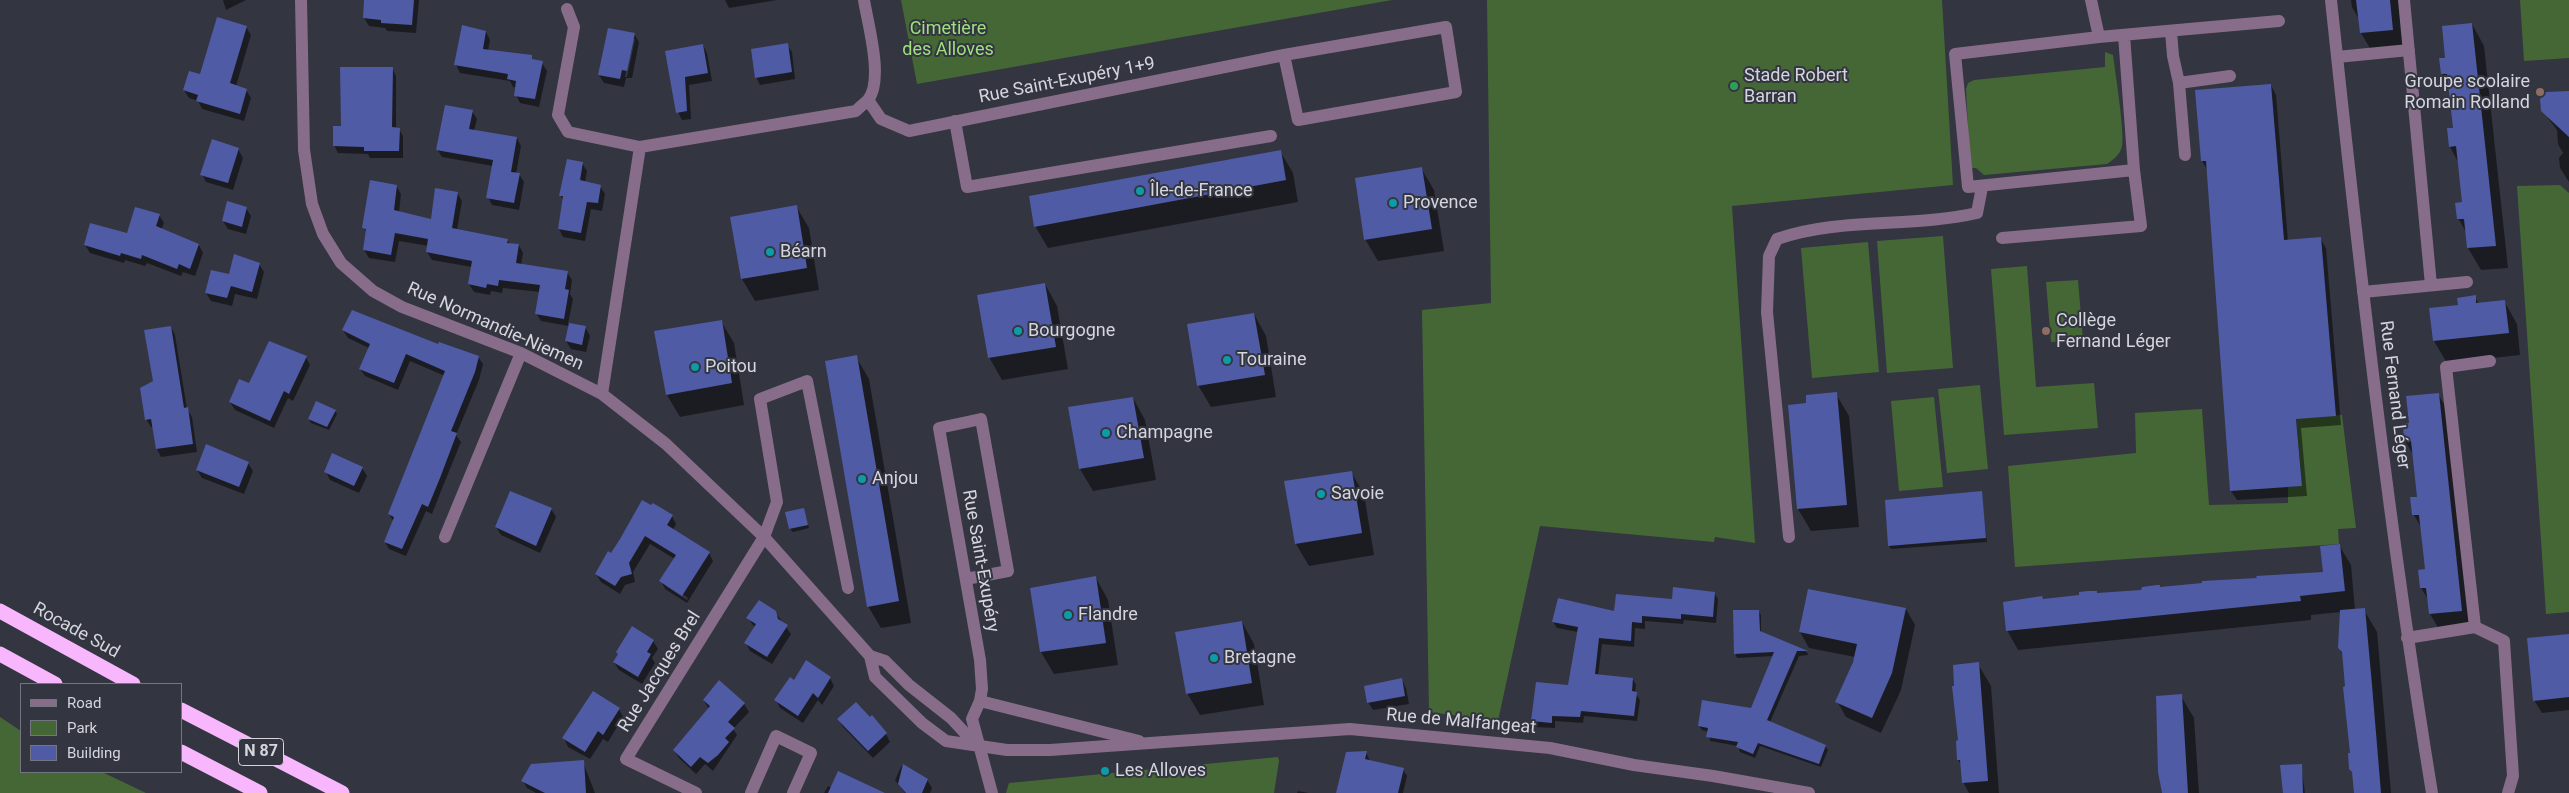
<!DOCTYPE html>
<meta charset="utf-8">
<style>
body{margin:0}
#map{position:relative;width:2569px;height:793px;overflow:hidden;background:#333541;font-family:Roboto,sans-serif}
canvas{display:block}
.legend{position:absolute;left:20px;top:683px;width:162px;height:90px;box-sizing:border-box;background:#333541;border:1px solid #73757f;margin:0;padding:6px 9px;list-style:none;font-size:15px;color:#d4d5dd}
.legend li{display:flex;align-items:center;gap:10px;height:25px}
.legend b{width:25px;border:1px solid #73757f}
</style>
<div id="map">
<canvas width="2569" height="793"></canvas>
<ul class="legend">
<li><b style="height:6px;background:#876d89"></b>Road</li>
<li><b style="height:14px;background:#456735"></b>Park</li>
<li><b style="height:14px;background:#4f5ba5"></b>Building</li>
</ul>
</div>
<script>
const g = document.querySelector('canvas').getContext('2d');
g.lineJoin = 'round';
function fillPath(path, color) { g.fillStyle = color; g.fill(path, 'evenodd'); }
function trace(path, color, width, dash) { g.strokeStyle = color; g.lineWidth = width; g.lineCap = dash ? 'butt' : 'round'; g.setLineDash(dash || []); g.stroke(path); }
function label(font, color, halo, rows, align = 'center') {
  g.font = font + ' Roboto,sans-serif'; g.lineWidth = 4; g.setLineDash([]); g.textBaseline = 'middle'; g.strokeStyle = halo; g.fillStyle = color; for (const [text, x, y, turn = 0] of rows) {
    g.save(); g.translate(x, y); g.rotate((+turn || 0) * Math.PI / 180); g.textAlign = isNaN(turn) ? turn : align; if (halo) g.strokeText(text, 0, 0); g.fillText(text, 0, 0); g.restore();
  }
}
fillPath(new Path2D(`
 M 901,0 L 1392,0 L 917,84 Z
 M 1487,0 L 1942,0 L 1953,185 L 1732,206 L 1755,543 L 1715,537 L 1714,542 L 1540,526 L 1498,721 L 1429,712 L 1422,310 L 1491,303 Z
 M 2520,0 L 2569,0 L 2569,58 L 2524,61 Z
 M 2105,52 L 2113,55 C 2115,71 2125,133 2122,146 C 2120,155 2114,159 2107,164 L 1984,175 L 1976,168 L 1970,168 L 1966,89 L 1968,83 L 1974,80 L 2105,67 Z
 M 2560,185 L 2569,193 L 2569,612 L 2546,614 L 2517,186 Z
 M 1943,236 L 1953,368 L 1887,373 L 1877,241 Z
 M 1868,242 L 1879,372 L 1812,378 L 1801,248 Z
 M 2027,266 L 2036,387 L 2094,383 L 2098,428 L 2004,435 L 1991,269 Z
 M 2078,280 L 2083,340 L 2051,342 L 2046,282 Z
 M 1980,385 L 1988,469 L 1947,473 L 1938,389 Z
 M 1934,397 L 1943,487 L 1899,491 L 1891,401 Z
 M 2202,409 L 2209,505 L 2288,503 L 2288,487 L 2302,486 L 2296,418 L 2342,415 L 2356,528 L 2338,529 L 2339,544 L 2015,567 L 2008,466 L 2136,453 L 2135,413 Z
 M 0,717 L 21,731 L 21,772 L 102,772 L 146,793 L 0,793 Z
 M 1278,757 L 1279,761 L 1274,793 L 1006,793 L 1009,783 Z`), '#456735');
fillPath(new Path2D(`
 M 223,0 L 246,0 L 226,10 Z
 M 365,0 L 419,0 L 416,33 L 387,31 L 385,28 L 369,26 L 364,18 Z
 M 725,0 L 777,0 L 729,8 Z
 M 2351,0 L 2399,0 L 2405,51 L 2374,55 L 2361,33 L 2360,21 L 2352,7 Z
 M 2472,24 L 2484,46 L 2508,268 L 2481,270 L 2468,248 L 2466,232 L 2458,218 L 2463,204 L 2458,162 L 2450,147 L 2454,129 L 2450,87 L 2442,74 Z
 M 246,27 L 251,35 L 236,86 L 246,90 L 251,98 L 244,121 L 202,109 L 198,101 L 189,98 L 184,90 L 201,76 Z
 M 486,32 L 490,40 L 488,51 L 531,57 L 534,61 L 542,63 L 547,71 L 539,107 L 520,103 L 516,95 L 517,88 L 513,87 L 510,81 L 460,73 L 456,65 Z
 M 634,34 L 639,42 L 632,78 L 626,78 L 624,87 L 604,83 L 599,75 ZM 633,39 L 635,39 L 627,77 L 625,77 Z
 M 703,45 L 707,53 L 712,81 L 689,85 L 691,119 L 682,120 L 678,112 L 666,52 Z
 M 787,45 L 792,52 L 795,79 L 760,85 L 756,77 Z
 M 392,68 L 396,76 L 396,129 L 399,129 L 403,136 L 403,158 L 370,158 L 368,154 L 338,153 L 334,145 L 342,127 Z
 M 2271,85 L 2276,95 L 2288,241 L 2320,238 L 2326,248 L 2341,425 L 2301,428 L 2307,496 L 2237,500 L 2231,491 L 2208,171 L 2202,161 Z
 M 2569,92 L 2569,182 L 2560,168 L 2559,158 L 2563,153 L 2558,144 L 2557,130 L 2542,110 Z
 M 472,111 L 477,119 L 474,131 L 517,138 L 521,146 L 516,174 L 519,174 L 524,182 L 519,210 L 492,205 L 488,197 L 493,166 L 442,157 L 437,149 Z
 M 238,149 L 243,158 L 233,190 L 206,182 L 202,174 Z
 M 1280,151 L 1293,173 L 1298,202 L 1048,248 L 1035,226 Z
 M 582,163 L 587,171 L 585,182 L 600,186 L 605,194 L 602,211 L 591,209 L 585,241 L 563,237 L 559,229 L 564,201 L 561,196 Z
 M 1421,168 L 1434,190 L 1444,251 L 1378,261 L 1365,239 Z
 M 397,187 L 401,194 L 399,212 L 432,220 L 457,193 L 462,201 L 457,230 L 507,240 L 510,244 L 519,245 L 523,253 L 521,265 L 567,272 L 572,280 L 570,294 L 573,299 L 568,324 L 585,327 L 590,336 L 586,352 L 571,349 L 566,341 L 569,326 L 541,321 L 536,313 L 540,292 L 503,288 L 502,293 L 491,291 L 490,295 L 474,292 L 469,284 L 472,267 L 432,260 L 427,252 L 429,246 L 399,241 L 395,262 L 369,258 L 364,250 L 367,233 L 364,228 Z
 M 796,206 L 809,228 L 819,290 L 755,301 L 742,279 L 731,218 Z
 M 246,208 L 251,216 L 246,234 L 228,229 L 223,221 Z
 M 159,215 L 164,223 L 161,230 L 199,245 L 203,253 L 195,276 L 183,272 L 181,276 L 147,263 L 145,266 L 125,260 L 124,263 L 90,253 L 85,245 L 128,235 Z
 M 259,264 L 264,272 L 257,299 L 235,294 L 232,306 L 211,301 L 206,293 L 230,276 Z
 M 1045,284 L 1057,306 L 1068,369 L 1002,380 L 989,357 Z
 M 2475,297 L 2479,304 L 2504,301 L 2517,324 L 2520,355 L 2447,363 L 2434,341 L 2459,306 Z
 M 1254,314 L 1266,336 L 1276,397 L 1211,407 L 1198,385 Z
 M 721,321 L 734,343 L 744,405 L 680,417 L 667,395 L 655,332 Z
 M 171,327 L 175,335 L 187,409 L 192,417 L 197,452 L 161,457 L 157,449 L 153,427 L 151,427 L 146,419 Z
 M 343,330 L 439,346 L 478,357 L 483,364 L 479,380 L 456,435 L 461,442 L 443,486 L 432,514 L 426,511 L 406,556 L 389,549 L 385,542 L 393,521 L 389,514 L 445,376 L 410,361 L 398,390 L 365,376 L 360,369 L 369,348 L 348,338 Z
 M 306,357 L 310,365 L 293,401 L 288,398 L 274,428 L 235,410 L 230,402 L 250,385 Z
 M 856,357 L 869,379 L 911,623 L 881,628 L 868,606 Z
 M 1836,394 L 1849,416 L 1859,527 L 1811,531 L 1798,509 L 1790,406 L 1808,405 Z
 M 2438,394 L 2451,416 L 2474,633 L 2443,636 L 2430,614 L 2429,601 L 2421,588 L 2426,571 L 2422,529 L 2414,515 L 2418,498 L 2414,456 L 2405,441 L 2411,425 Z
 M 1133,398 L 1145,420 L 1156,480 L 1093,491 L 1080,469 Z
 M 335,411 L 337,414 L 329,430 L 311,423 L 309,419 Z
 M 248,463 L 253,471 L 244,494 L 202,478 L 197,470 Z
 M 362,468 L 367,476 L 359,493 L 330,480 L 326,472 Z
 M 1351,472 L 1364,494 L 1374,555 L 1309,566 L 1296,544 L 1286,482 Z
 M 1981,493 L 1987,542 L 1891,549 L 1889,546 Z
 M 551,509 L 556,517 L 540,553 L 501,535 L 496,527 Z
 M 803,510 L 809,528 L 793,532 L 790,529 Z
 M 672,516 L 676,524 L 673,530 L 709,553 L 713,561 L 687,603 L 665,589 L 661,581 L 675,559 L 650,544 L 633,572 L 635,582 L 625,585 L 620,594 L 601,582 L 596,574 L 611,555 ZM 666,583 L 688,598 L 687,600 L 666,586 Z
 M 2339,545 L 2351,565 L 2355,610 L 2364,610 L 2377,632 L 2391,793 L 2355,793 L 2353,774 L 2350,769 L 2352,754 L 2344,657 L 2339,648 L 2341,612 L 2311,615 L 2311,620 L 2018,650 L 2007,630 L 2043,600 L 2143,591 L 2160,586 L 2161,588 L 2324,573 Z
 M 1096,578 L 1108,600 L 1118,665 L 1054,674 L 1041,652 L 1031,589 Z
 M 1714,593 L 1718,599 L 1716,623 L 1684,620 L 1683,624 L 1645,621 L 1645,629 L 1635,628 L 1634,647 L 1602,644 L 1598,676 L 1633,679 L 1636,685 L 1635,693 L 1640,700 L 1637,721 L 1584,716 L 1583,723 L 1555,721 L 1555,728 L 1536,727 L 1532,720 L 1570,686 L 1578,632 L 1557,628 L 1553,622 Z
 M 1906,609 L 1915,625 L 1901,690 L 1881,733 L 1846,717 L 1837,701 L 1855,657 L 1809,648 L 1800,632 Z
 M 1758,611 L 1761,615 L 1761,633 L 1807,652 L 1808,655 L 1799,656 L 1770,722 L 1825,746 L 1828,750 L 1821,767 L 1760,746 L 1755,758 L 1740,752 L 1738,746 L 1710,741 L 1709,732 L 1702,730 L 1699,726 L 1752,710 L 1774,656 L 1737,658 L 1735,653 Z
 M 775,612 L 791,634 L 772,664 L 750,651 L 746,643 L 755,628 L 748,618 Z
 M 1242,622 L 1254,644 L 1264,705 L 1200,715 L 1187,693 Z
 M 2569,635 L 2569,710 L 2542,713 L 2534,700 Z
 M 653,641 L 658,649 L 652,658 L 655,663 L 642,684 L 619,670 L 614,662 Z
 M 1978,664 L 1991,686 L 1999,793 L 1969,793 L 1963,782 L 1962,766 L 1958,760 L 1960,741 Z
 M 830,678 L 834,686 L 822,705 L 818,700 L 803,723 L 780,708 L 776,700 L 794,682 Z
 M 1402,680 L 1406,688 L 1409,704 L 1373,710 L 1368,702 Z
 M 2181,696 L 2194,718 L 2199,793 L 2162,793 L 2159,772 Z
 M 704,701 L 744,704 L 749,712 L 733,729 L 737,735 L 713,771 L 705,764 L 696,774 L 679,758 L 674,750 L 709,709 Z
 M 619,709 L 623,717 L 608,742 L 603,739 L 590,759 L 568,747 L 564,738 Z
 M 838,719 L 886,734 L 890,742 L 873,758 L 843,727 Z
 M 1366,752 L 1370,761 L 1403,770 L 1407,776 L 1403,793 L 1343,793 Z
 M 583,762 L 595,793 L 536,793 L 527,788 L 523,781 Z
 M 902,765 L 927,780 L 932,788 L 930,793 L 905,793 L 895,780 Z
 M 2301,765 L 2305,793 L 2284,793 Z
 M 828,786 L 832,788 L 866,793 L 824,793 Z
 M 1298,791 L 1309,793 L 1297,793 Z`), '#0007');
fillPath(new Path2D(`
 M 364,0 L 414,0 L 412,25 L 381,23 L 381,20 L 363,18 Z
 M 2356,0 L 2390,0 L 2393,30 L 2360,33 Z
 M 217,17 L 247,26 L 230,83 L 247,89 L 240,114 L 196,101 L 198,95 L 183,90 L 189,71 L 200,74 Z
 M 2472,23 L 2496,246 L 2467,248 L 2464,219 L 2457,219 L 2455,203 L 2462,202 L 2456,146 L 2449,147 L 2447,128 L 2453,128 L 2447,74 L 2441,74 L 2439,58 L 2445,58 L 2442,26 Z
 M 462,25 L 486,31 L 483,49 L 532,55 L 532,59 L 543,61 L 535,99 L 514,96 L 516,81 L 507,79 L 508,74 L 454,65 Z
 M 608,28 L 635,33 L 627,71 L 622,70 L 620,79 L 598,75 Z
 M 788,43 L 792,72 L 755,78 L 751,49 Z
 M 703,44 L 708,73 L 685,77 L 687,111 L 676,113 L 665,51 Z
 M 340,67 L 393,67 L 392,127 L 400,128 L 399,151 L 364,151 L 364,147 L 333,146 L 333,126 L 341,126 Z
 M 2271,84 L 2284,240 L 2321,237 L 2336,416 L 2296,419 L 2302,486 L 2230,491 L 2206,161 L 2201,161 L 2195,90 Z
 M 2569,91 L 2569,137 L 2541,111 L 2540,99 L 2546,92 Z
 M 445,105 L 473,110 L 469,129 L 517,137 L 511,172 L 520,173 L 514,203 L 486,198 L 493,160 L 436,150 Z
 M 212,139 L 239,148 L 228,183 L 200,175 Z
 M 1281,150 L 1286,180 L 1034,227 L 1029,196 Z
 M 567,159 L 583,162 L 580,180 L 601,185 L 598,203 L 587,202 L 581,233 L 558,229 L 563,196 L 559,196 Z
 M 1422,167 L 1432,229 L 1364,240 L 1355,178 Z
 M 370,180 L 397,185 L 394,210 L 431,219 L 435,188 L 458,192 L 452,228 L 508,239 L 507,243 L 519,244 L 516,263 L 568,271 L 565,289 L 569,290 L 564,319 L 535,314 L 540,285 L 499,280 L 498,286 L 487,284 L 486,288 L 468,284 L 472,261 L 426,252 L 428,239 L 395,233 L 391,255 L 363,250 L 366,229 L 362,228 Z
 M 227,201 L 247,207 L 242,227 L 222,221 Z
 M 797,205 L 807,268 L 741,279 L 730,217 Z
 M 135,207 L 160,214 L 156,226 L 199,244 L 190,269 L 179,264 L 177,269 L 142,255 L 141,259 L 121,253 L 120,256 L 84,245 L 90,223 L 127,233 Z
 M 234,254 L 260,263 L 252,292 L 231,286 L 227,298 L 205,293 L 211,270 L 229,274 Z
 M 1045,283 L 1056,347 L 988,358 L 977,295 Z
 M 2476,295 L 2476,303 L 2505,300 L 2509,333 L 2433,341 L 2429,308 L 2458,305 L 2457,298 Z
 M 352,310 L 438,344 L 439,342 L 479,356 L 475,372 L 451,431 L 457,433 L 440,478 L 428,507 L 422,504 L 402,549 L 384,542 L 394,517 L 388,514 L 445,371 L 406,354 L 394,383 L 359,369 L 370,344 L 342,330 Z
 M 1254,313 L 1265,375 L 1197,386 L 1187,324 Z
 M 722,320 L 732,383 L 666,395 L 654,331 Z
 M 569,323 L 586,326 L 582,345 L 565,341 Z
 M 171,326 L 184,408 L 188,407 L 193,444 L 156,449 L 151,419 L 145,420 L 140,388 L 153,381 L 144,330 Z
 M 269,341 L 307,356 L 289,394 L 284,391 L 270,421 L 229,402 L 239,379 L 249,383 Z
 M 857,355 L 899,601 L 867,607 L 825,361 Z
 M 1837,392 L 1847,505 L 1797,509 L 1788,405 L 1806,403 L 1806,395 Z
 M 2439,393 L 2462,611 L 2429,614 L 2426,588 L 2420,588 L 2418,570 L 2425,569 L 2419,515 L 2412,515 L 2410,497 L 2417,497 L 2411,441 L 2404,441 L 2403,424 L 2409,423 L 2406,396 Z
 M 1133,397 L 1144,458 L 1079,469 L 1068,407 Z
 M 316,401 L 336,410 L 327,427 L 308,419 Z
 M 206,444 L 249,462 L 239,487 L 196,470 Z
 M 332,453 L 363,467 L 354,486 L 324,472 Z
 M 1352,471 L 1362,533 L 1295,544 L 1284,481 Z
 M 510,491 L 552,508 L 536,546 L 495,527 Z
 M 1982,491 L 1986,538 L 1888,546 L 1885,500 Z
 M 642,500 L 651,505 L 653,503 L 673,515 L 667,525 L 710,552 L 682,596 L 659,581 L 676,555 L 645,536 L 629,563 L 632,574 L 621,577 L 615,586 L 595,574 L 608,551 L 611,553 L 620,539 Z
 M 804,508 L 808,525 L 789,529 L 785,512 Z
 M 2340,544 L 2345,591 L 2300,596 L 2301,601 L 2006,631 L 2003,602 L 2042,596 L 2043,599 L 2079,595 L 2079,592 L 2088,591 L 2097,591 L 2097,593 L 2141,590 L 2142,587 L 2157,585 L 2160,585 L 2160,587 L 2202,583 L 2202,581 L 2257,578 L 2256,576 L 2323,572 L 2320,546 Z
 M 1096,576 L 1106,643 L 1040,652 L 1030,588 Z
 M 1673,587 L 1715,592 L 1713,617 L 1681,614 L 1681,619 L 1642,616 L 1642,623 L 1632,622 L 1631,641 L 1599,638 L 1595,674 L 1633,678 L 1632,691 L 1637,692 L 1634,716 L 1581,711 L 1580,717 L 1552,716 L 1552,723 L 1531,721 L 1536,682 L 1568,685 L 1578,627 L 1552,622 L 1558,598 L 1614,611 L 1616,594 L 1672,599 Z
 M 1808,589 L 1906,608 L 1892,673 L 1872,718 L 1835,702 L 1853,662 L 1857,644 L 1799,632 Z
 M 759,600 L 776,611 L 778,619 L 788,625 L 767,657 L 744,643 L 756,624 L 746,618 Z
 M 2365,608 L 2372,685 L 2381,793 L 2354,793 L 2352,772 L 2349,769 L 2348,753 L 2350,753 L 2343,687 L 2345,686 L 2342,652 L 2338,648 L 2340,610 Z
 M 1733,610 L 1759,610 L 1760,631 L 1808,651 L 1797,651 L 1767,720 L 1826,745 L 1819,764 L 1758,743 L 1753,754 L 1736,747 L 1738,742 L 1706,737 L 1708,728 L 1698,726 L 1702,700 L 1751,708 L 1774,652 L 1734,654 Z
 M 1242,621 L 1252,683 L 1186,694 L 1175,632 Z
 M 632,626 L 654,640 L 647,652 L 651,654 L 638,677 L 613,662 L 618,654 L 616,652 Z
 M 2569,634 L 2569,697 L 2533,701 L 2527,638 Z
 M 806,660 L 831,677 L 818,698 L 813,693 L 798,716 L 774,700 L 790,677 L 794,680 Z
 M 1979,662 L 1988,781 L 1962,783 L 1960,760 L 1957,760 L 1956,741 L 1958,740 L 1952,686 L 1954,686 L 1953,665 Z
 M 1402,678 L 1405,696 L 1367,703 L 1364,686 Z
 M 719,680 L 745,703 L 728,722 L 735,728 L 725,738 L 729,742 L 718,755 L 708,763 L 700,757 L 691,767 L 673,750 L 710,706 L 703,700 Z
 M 593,691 L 620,708 L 603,735 L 598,731 L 585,752 L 562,738 Z
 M 2182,694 L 2188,793 L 2162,793 L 2158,772 L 2156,696 Z
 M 856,702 L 870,717 L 872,715 L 887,733 L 868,751 L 837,719 Z
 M 1367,751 L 1365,759 L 1404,768 L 1398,793 L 1336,793 L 1346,752 Z
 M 584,760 L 586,793 L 545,793 L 521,781 L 531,764 Z
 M 903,764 L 928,779 L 922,793 L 906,793 L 898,784 Z
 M 2302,764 L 2303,793 L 2283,793 L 2280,765 Z
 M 838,771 L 885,793 L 828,793 Z`), '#4f5ba5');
trace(new Path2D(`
 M 301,0 L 304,150 L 312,204 L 323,234 L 341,263 L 373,291 L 402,307 L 521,353 L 602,394 L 666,444 L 764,537 L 870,656 L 875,677 L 922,723 L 946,741 L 1007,750 L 1050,750 L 1350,729 L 1550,748 L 1634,765 L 1713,776 L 1809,793
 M 2091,0 L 2099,37
 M 2331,0 C 2359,265 2389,530 2432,793
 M 2404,0 L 2431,285
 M 567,9 L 574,27 L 558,115 L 568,132 L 640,147
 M 2171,31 L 2173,56 L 2179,83 L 2185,155
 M 2124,35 L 2134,170 L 1968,187 L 1955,54 L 2099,37 L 2279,21
 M 2337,57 L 2409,50
 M 2179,83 L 2230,76
 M 868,100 L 881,119 L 909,131 L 1284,55 L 1446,27 L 1456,92 L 1298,120 L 1284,55
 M 955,121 L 967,187 L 1271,136
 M 2002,238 L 2141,226 L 2134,170
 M 2363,292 L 2467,282
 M 2490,361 L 2446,367 L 2475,627 L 2504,641 L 2513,776 L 2508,793
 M 602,394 L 640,147 L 856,111 C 859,107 864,104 868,100 C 884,80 868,25 864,0
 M 445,537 L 521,353
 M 1789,537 L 1767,312 L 1769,256 L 1777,239 C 1840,217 1911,228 1977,213 L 1982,187
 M 966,579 L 1008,571 L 981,419 L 939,428 L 980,660 L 982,689 L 980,701 L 972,719 L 992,793
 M 2407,638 L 2475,627
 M 870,656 L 885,661 L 909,685 L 951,718 L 977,746
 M 980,701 L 1139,741
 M 696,793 L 626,759 L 764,537 L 777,502 L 760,399 L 807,381 L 848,588
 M 751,793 L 776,736 L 811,753 L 793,793`), '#876d89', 12);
trace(new Path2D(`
 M 0,611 L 133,684
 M 0,654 L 55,684
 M 181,710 L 342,793
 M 181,752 L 260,793`), '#f8b6fc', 15);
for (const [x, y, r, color] of [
 [1734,86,5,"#2e9e5b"],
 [2540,92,5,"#8d6e63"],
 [1140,191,5,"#0f9aa8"],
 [1393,203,5,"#0f9aa8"],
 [770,252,5,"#0f9aa8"],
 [1018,331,5,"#0f9aa8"],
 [2046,331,5,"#8d6e63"],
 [1227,360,5,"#0f9aa8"],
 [695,367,5,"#0f9aa8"],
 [1106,433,5,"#0f9aa8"],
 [862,479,5,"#0f9aa8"],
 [1321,494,5,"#0f9aa8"],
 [1068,615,5,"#0f9aa8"],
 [1214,658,5,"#0f9aa8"],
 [1105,771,5,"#0f9aa8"]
]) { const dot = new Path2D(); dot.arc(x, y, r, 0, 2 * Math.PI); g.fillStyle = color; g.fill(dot); trace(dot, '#333541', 2); }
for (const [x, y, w] of [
 [261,752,45]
]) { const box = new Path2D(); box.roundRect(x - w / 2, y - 13.5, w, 27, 4); g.fillStyle = '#333541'; g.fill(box); trace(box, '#d4d5dd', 1); }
label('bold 16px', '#d4d5dd', null, [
 ["N 87",261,752]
]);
label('18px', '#9ee17d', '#333541', [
 ["Cimetière",948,29],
 ["des Alloves",948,50]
]);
label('18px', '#d4d5dd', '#333541', [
 ["Stade Robert",1744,76],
 ["Barran",1744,97],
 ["Groupe scolaire",2530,82,"right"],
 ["Romain Rolland",2530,103,"right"],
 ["Île-de-France",1150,191],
 ["Provence",1403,203],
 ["Béarn",780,252],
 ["Collège",2056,321],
 ["Fernand Léger",2056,342],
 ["Bourgogne",1028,331],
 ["Touraine",1237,360],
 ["Poitou",705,367],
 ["Champagne",1116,433],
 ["Anjou",872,479],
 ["Savoie",1331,494],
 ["Flandre",1078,615],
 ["Bretagne",1224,658],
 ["Les Alloves",1115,771]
], 'left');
label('18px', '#d4d5dd', '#333541', [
 ["Rue Saint-Exupéry 1+9",1067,81,-11],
 ["Rue Normandie-Niemen",495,327,24],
 ["Rue Fernand Léger",2394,395,83],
 ["Rue Saint-Exupéry",980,561,80],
 ["Rocade Sud",76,631,29],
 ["Rue Jacques Brel",660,672,-58],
 ["Rue de Malfangeat",1461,722,5]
]);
</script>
